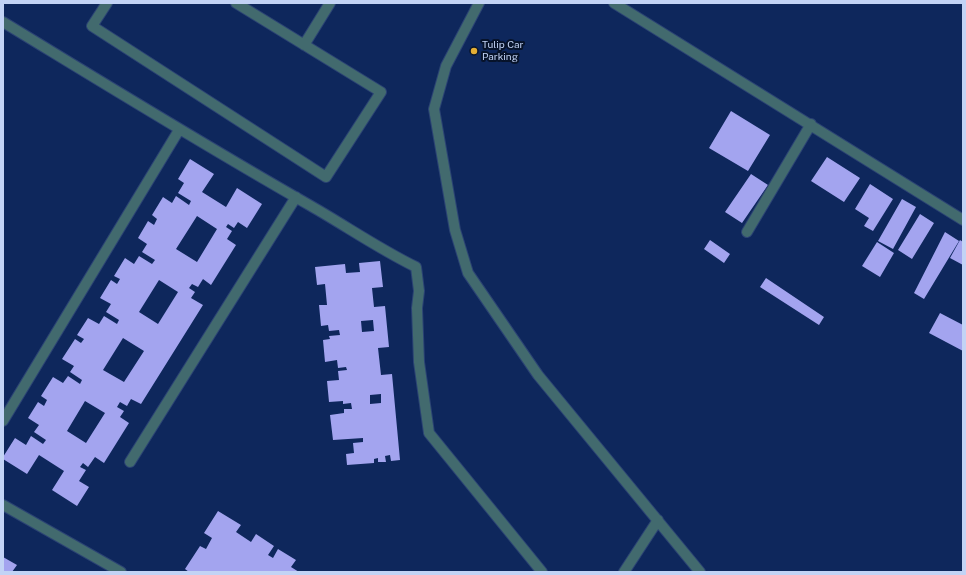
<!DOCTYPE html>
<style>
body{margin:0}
#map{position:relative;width:966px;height:575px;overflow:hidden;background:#0e275c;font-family:"Public Sans",sans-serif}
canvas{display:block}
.frame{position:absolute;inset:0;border:4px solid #c2d3f5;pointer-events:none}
</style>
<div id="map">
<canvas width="966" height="575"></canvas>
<div class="frame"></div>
</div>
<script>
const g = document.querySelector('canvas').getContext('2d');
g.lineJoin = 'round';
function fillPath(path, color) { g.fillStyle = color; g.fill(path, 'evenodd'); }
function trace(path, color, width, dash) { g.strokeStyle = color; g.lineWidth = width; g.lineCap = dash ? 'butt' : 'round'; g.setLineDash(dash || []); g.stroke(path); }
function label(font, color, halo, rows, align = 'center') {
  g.font = font + ' "Public Sans",sans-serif'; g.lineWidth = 4; g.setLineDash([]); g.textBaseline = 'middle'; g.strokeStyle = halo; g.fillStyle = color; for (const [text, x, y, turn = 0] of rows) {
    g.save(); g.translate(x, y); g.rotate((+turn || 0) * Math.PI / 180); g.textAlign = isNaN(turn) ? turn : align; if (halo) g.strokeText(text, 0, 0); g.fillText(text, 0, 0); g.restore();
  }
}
fillPath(new Path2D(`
 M 731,111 L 770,135 L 748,171 L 709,148 Z
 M 827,157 L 860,178 L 844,202 L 811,181 Z
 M 190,159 L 214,174 L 202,192 L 226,207 L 237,188 L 262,204 L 247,228 L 238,222 L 234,228 L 228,224 L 226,227 L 232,231 L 227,239 L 236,245 L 211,285 L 203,279 L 198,287 L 192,284 L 189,288 L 195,292 L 191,298 L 203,305 L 141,404 L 131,399 L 127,406 L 120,402 L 117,407 L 124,411 L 120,417 L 129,423 L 104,463 L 95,457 L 88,467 L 83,463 L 80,467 L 86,470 L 79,481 L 89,487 L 77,506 L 52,490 L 64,471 L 39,455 L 27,474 L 3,459 L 3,457 L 15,438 L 26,445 L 31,436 L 43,444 L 46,440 L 34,432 L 39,425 L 28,418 L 38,402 L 44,406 L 47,400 L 41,396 L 53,377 L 63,383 L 68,376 L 80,384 L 82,380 L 70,372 L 74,366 L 62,359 L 75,339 L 81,343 L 84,339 L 77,335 L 88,318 L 99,324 L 104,316 L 117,324 L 119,320 L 106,312 L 111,304 L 100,298 L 111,280 L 117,284 L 120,279 L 114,276 L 125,258 L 134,264 L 139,256 L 152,264 L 155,260 L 142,252 L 147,244 L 138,238 L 148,221 L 154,225 L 157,219 L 152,215 L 163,197 L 172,203 L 176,196 L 189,205 L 191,201 L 178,193 L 184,183 L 178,179 ZM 197,216 L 217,229 L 197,262 L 176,249 ZM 159,280 L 178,292 L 158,324 L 139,312 ZM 123,338 L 144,351 L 124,382 L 103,370 ZM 85,401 L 105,413 L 86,443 L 67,431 Z
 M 751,174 L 768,185 L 742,223 L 725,212 Z
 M 870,184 L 893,199 L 873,231 L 864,226 L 869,218 L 855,209 Z
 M 902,199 L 916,207 L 893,249 L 878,241 Z
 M 920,214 L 934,223 L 912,259 L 898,250 Z
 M 945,232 L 959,241 L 924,299 L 914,293 Z
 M 710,240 L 730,254 L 724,263 L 704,249 Z
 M 960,240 L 963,242 L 963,265 L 950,258 Z
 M 877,242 L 894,253 L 880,277 L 862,266 Z
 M 380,261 L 383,287 L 372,288 L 374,307 L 385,306 L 389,347 L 378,348 L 381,375 L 392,374 L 400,460 L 391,461 L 390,455 L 385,456 L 386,462 L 378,462 L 378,458 L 374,459 L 374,463 L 347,465 L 346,454 L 354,453 L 353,443 L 363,442 L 363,438 L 333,440 L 330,415 L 344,413 L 344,409 L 352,409 L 351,403 L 343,404 L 343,401 L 329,402 L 327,381 L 339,380 L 338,371 L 347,370 L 346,367 L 338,368 L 337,360 L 325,362 L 323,340 L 330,339 L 329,336 L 340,335 L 339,330 L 329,331 L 328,325 L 321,326 L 319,305 L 327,305 L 325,284 L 317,285 L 315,267 L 345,264 L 346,273 L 360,272 L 359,263 ZM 373,320 L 374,331 L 362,332 L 361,321 ZM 381,394 L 381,403 L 370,404 L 370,395 Z
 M 766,278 L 824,317 L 819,325 L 760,287 Z
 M 940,313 L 963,325 L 963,351 L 929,333 Z
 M 218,511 L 241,525 L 236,532 L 251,542 L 256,534 L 274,546 L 268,555 L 273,558 L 278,549 L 296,560 L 291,567 L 299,572 L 189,572 L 185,569 L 200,546 L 206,549 L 212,538 L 204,533 Z
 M 3,557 L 17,565 L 12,572 L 3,572 Z`), '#a3a4ef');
const minor = new Path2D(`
 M 107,3 L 92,26 L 326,177 L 381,92 L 236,3
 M 479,3 L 446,66 L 434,109 L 455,230 L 468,273 L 538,375 L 700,572
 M 614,3 L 963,220
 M 3,22 C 105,84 207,147 311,206 C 346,226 379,249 416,267 L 419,291 L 417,308 L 419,362 L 429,433 L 542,572
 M 304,45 L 330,3
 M 747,232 L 811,124
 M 3,421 L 179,130
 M 130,462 L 296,197
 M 3,505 L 121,572
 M 624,572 L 658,520`);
trace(minor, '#2b4374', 12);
trace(minor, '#426a6e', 10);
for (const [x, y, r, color] of [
 [474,51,4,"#e4ae35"]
]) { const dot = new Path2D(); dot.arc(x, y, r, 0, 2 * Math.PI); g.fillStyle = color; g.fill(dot); trace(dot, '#07132a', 1.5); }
label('10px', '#c2d3f5', '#07132a', [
 ["Tulip Car",482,45],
 ["Parking",482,57]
], 'left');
</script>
